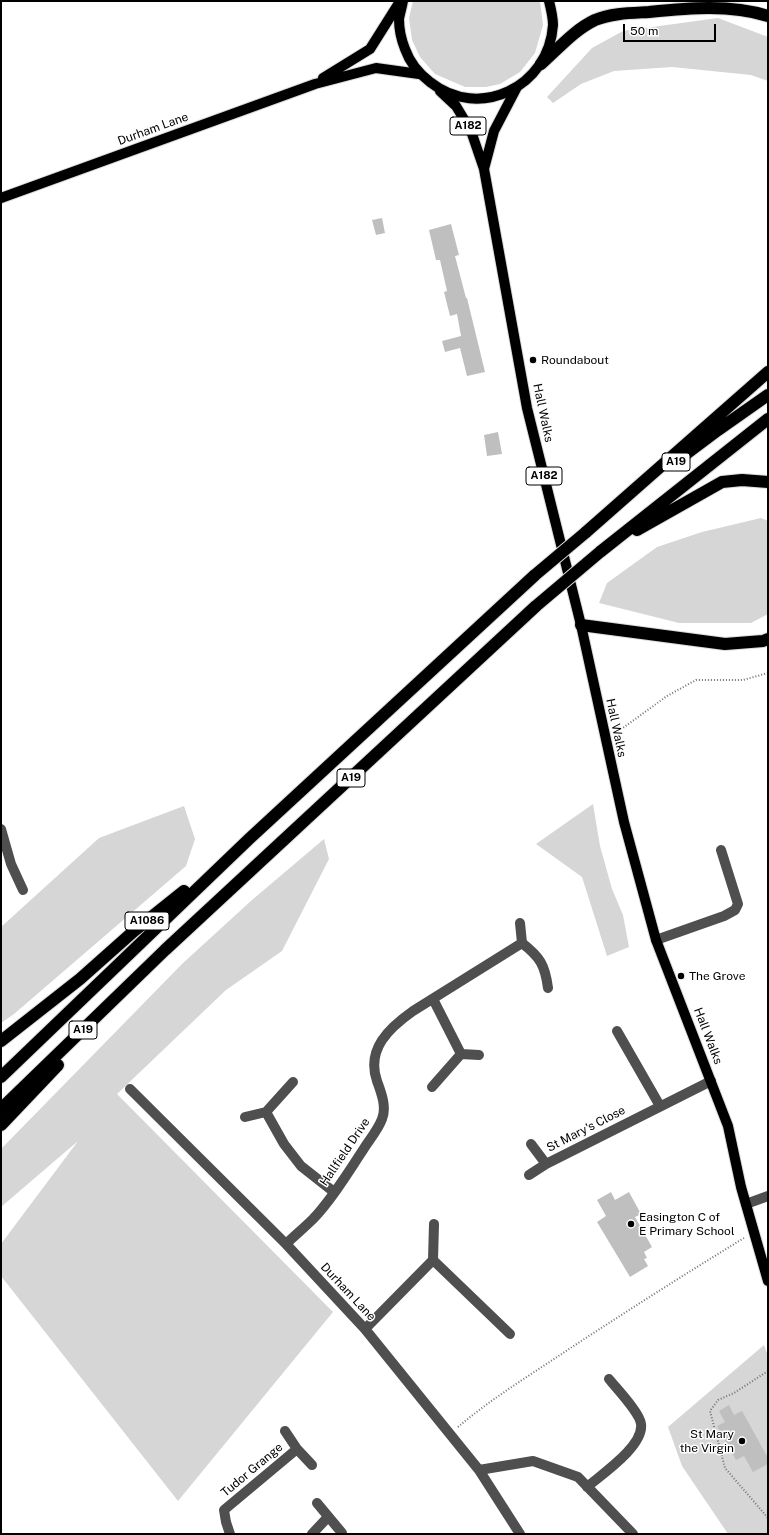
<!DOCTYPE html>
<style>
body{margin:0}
#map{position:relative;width:769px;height:1535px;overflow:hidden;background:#fff;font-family:"Public Sans",sans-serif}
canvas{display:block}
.frame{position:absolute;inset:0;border:2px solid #000;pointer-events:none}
.scale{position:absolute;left:623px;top:24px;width:93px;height:18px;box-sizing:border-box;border:2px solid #000;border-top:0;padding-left:5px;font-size:12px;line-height:14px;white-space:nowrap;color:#000;-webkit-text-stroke:3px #fff;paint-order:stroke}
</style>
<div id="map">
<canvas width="769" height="1535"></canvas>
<div class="frame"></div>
<div class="scale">50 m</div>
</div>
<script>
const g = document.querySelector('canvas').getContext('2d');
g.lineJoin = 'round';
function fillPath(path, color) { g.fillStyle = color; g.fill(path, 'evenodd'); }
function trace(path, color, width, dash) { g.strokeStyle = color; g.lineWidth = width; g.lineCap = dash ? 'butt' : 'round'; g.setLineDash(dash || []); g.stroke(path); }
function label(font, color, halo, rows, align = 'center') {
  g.font = font + ' "Public Sans",sans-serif'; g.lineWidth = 3; g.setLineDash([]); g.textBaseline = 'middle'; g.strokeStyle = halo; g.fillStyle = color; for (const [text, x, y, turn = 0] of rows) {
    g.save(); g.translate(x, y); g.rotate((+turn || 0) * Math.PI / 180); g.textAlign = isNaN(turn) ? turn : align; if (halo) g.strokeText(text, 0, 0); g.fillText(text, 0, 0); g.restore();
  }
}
fillPath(new Path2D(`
 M 413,1 L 540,1 L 543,25 L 535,53 L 520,72 L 500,84 L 486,87 L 465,87 L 435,74 L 420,57 L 412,40 L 409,18 Z
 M 718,18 L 768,37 L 768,81 L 751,75 L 672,67 L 614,71 L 581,84 L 553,103 L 547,97 L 592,48 L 623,31 Z
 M 761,518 L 768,521 L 768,614 L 751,623 L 679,623 L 599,603 L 607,583 L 657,547 L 702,532 Z
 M 593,804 L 600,846 L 612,889 L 623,915 L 629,947 L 607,956 L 582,877 L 536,844 Z
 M 184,806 L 195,839 L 186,866 L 14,1014 L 1,1023 L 1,927 L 99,838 Z
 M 324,839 L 329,859 L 282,951 L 226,990 L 117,1094 L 333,1312 L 178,1501 L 1,1276 L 1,1244 L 78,1141 L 1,1207 L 1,1149 L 183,963 L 252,900 Z
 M 764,1345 L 768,1356 L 768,1534 L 728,1534 L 682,1466 L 668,1427 Z`), '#d6d6d6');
fillPath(new Path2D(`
 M 382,218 L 385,233 L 376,235 L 372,220 Z
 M 451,224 L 459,255 L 455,256 L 466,298 L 467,298 L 485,372 L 467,376 L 460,348 L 445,352 L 442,341 L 461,336 L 457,314 L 450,316 L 444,292 L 447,291 L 440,260 L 436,260 L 429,230 Z
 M 498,432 L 502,454 L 487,456 L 484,435 Z
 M 611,1192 L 615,1200 L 629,1192 L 641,1214 L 635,1217 L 652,1247 L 644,1252 L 647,1258 L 644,1259 L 648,1266 L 630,1277 L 597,1222 L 606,1216 L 597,1200 Z
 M 729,1405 L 734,1415 L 742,1411 L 768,1458 L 768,1464 L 753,1472 L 744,1456 L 736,1460 L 717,1426 L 725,1422 L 719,1411 Z`), '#bfbfbf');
const major = new Path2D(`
 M 403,1 C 402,7 400,13 399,19 C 399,29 401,39 405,49 C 410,63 418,73 430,82 C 479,121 549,87 553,25 C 553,17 551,9 549,1
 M 323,78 L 370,49 L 399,3
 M 440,91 L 456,106 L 471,131 L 484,169 L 527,408 L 581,625 L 624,822 L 656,940 L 728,1126 L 741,1187 L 768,1281
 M 484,169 L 494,131 L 517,87
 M 1,198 L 315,84 L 376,68 L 419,74`);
const highway = new Path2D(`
 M 541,64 C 558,49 574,30 595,20 C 612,13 632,13 649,12 C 689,8 730,4 768,16
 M 682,457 L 718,430 L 768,395
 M 637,530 L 722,482 L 742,480 L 768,482
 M 585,533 L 768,372
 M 600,552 L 768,419
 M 581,625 L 725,644 L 763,641 L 768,639
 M 1,1041 L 80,979 L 134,931 L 184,891
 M 1,1077 L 249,839 L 535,575
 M 1,1109 L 165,950 L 536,606
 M 1,1125 L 58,1065`);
trace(major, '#dbdbdb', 12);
trace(highway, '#dbdbdb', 14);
trace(new Path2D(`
 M 616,733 L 667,696 L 696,680 L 743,680 L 768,673
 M 768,1371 L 734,1393 L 718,1400 L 710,1411 L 725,1468 L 768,1518
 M 458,1427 C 492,1398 532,1374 569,1349 C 627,1311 685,1274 744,1238`), '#717171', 2, [1, 2]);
trace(new Path2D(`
 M 1,829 L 11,864 L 23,890
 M 520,923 L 522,943 C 540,957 545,965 548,988
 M 656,940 L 724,916 L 735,910 L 738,904 L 721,850
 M 433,999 L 461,1054
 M 617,1031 L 660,1106
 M 432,1087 L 461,1054 L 479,1055
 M 130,1089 L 286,1244 L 365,1329 L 479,1470 L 520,1534
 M 266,1112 L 284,1144 L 301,1166 L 334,1192
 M 245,1117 L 266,1112 L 293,1082
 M 531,1144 L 546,1164 L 711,1081
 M 529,1175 L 546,1164
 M 746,1204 L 768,1196
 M 434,1224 L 433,1260 L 510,1334
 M 286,1244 C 294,1236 304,1228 313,1219 C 332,1199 347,1174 363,1150 C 369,1140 378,1130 382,1119 C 387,1107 381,1092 377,1081 C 366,1049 389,1028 413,1011 L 522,943
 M 365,1329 L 433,1260
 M 285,1431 L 297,1449 L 312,1465
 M 479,1470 L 533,1461 L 578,1477 L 633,1534
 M 587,1487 C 602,1474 644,1446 641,1424 C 640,1413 617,1389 609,1379
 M 317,1503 L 342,1533
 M 230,1534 L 226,1522 L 224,1510 L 297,1449
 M 312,1534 L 328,1517`), '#4f4f4f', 10);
trace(major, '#000', 10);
trace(highway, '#000', 12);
const highwayBridge = new Path2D(`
 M 535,575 L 585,533
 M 536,606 L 600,552`);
trace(highwayBridge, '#dbdbdb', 14, []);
trace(highwayBridge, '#000', 12);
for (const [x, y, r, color] of [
 [533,360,4,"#000"],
 [681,976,4,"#000"],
 [631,1224,4,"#000"],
 [742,1441,4,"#000"]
]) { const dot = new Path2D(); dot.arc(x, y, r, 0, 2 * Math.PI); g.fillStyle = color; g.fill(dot); trace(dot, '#fff', 1.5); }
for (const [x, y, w] of [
 [468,126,36],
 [676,462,28],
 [544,476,36],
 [351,778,28],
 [147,921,44],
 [83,1030,28]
]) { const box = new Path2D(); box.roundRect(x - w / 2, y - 9, w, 18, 3); g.fillStyle = '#fff'; g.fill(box); trace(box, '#000', 1); }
label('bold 11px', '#000', null, [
 ["A182",468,126],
 ["A19",676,462],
 ["A182",544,476],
 ["A19",351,778],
 ["A1086",147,921],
 ["A19",83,1030]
]);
label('12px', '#000', '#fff', [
 ["Durham Lane",153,129,-20],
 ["Hall Walks",543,413,78],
 ["Hall Walks",616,728,78],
 ["Hall Walks",708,1036,69],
 ["St Mary's Close",586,1129,-27],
 ["Hallfield Drive",345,1152,-56],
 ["Durham Lane",348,1292,47],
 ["Tudor Grange",252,1470,-40]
]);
label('12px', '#000', '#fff', [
 ["Roundabout",541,360],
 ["The Grove",689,976],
 ["Easington C of",639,1217],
 ["E Primary School",639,1231],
 ["St Mary",734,1434,"right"],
 ["the Virgin",734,1448,"right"]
], 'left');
</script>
